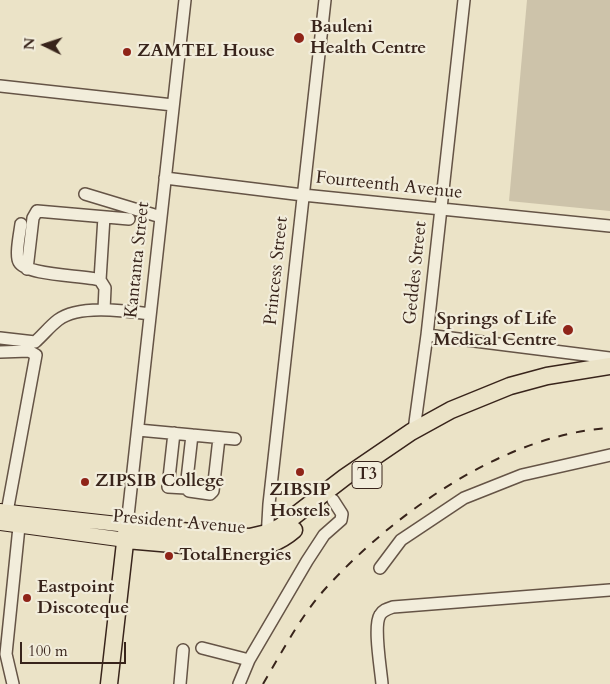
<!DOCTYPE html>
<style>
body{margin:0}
#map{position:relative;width:610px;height:684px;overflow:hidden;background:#ebe3c7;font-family:Cardo,serif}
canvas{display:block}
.north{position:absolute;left:20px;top:20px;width:50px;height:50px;-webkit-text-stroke:4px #f2eddb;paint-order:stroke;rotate:274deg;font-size:14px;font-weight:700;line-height:20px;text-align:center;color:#38241b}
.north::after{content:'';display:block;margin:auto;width:18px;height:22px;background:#38241b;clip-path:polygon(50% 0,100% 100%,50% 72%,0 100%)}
.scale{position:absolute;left:20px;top:642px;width:106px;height:22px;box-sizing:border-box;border:2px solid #38241b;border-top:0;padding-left:6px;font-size:15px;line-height:18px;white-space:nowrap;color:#38241b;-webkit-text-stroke:4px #f2eddb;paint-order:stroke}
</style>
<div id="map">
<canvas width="610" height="684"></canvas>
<div class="north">N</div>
<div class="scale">100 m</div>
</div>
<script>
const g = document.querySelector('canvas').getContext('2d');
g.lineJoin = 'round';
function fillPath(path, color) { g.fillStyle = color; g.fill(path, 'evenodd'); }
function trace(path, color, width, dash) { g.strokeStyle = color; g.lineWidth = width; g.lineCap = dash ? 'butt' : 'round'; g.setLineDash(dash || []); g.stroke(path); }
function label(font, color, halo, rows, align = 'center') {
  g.font = font + ' Cardo,serif'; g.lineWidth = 4.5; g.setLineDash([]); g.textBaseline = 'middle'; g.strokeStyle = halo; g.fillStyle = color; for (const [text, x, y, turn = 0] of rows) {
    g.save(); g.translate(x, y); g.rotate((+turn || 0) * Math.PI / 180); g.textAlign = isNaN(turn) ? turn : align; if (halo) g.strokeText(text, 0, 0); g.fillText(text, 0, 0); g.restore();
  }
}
fillPath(new Path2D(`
 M 527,0 L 610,0 L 610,211 L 509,201 Z`), '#cdc3aa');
const minor = new Path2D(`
 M 0,86 L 173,105
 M 165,178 L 303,195 L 610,226
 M 85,194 L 161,217
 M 21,224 C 20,232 15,256 19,262 C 27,276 84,275 100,280 L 105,288 L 104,310
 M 27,269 L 33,218 L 37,211 L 129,219
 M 100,280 L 104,217
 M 427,335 L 610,358
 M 0,338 L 35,342 C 43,335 50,326 58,320 C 79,304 126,311 150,314
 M 0,352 L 29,351 L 36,355 L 7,512
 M 138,430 L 235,439
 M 414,430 L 427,335 L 464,0
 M 174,433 L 168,487 L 186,488 L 189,491 L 210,494 L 213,491 L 219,438
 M 186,488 L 192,435
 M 127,525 L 185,0
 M 267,539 L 269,504 L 325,0
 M 380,568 L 401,540 L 464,498 L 522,475 L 610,455
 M 202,648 L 249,660
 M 13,684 L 6,654 L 20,517
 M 180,684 L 183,650
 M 239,684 L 249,660 L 307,561 L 324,535 L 341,520 L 342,514 L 333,500
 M 382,684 C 381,670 373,626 380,615 C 383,610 387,609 393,607 L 610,590`);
const major = new Path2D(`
 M 0,511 L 127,525
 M 0,523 L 126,540`);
const highway = new Path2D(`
 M 126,540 L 241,550 C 262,549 279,543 294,530
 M 109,684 L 127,525 L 227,536 L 250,537 L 267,533 L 280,527 L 345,477 L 411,432 L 451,410 L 510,386 L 547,376 L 610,366`);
trace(minor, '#655446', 14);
trace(major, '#38241b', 16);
trace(highway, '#38241b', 19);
trace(minor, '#f2eddb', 11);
trace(major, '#ebe3c7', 14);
trace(highway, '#ebe3c7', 16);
trace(new Path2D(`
 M 263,684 C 282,652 300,617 325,589 C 394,513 505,434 610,428`), '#38241b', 2, [9, 9]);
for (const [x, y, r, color] of [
 [299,38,6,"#8f2418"],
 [127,52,5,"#8f2418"],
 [568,330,6,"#8f2418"],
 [300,472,5,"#8f2418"],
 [85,482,5,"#8f2418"],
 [169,556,5,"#8f2418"],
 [27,598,5,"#8f2418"]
]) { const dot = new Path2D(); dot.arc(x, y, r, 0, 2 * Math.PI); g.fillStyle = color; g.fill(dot); trace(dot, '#f2eddb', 2); }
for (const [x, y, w] of [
 [367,475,30]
]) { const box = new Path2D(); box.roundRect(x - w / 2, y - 13.5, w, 27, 4); g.fillStyle = '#f2eddb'; g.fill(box); trace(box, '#38241b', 1); }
label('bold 16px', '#38241b', null, [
 ["T3",367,475]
]);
label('bold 18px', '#38241b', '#f2eddb', [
 ["Bauleni",310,28],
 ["Health Centre",310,49],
 ["ZAMTEL House",137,52],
 ["Springs of Life",557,320,"right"],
 ["Medical Centre",557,341,"right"],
 ["ZIPSIB College",95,482],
 ["ZIBSIP",300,491,"center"],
 ["Hostels",300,512,"center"],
 ["TotalEnergies",179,556],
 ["Eastpoint",37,588],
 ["Discoteque",37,609]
], 'left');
label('18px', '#38241b', '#f2eddb', [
 ["Fourteenth Avenue",389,186,6],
 ["Kantanta Street",138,260,-84],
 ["Princess Street",277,271,-84],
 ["Geddes Street",416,273,-84],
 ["President Avenue",179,523,5]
]);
</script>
